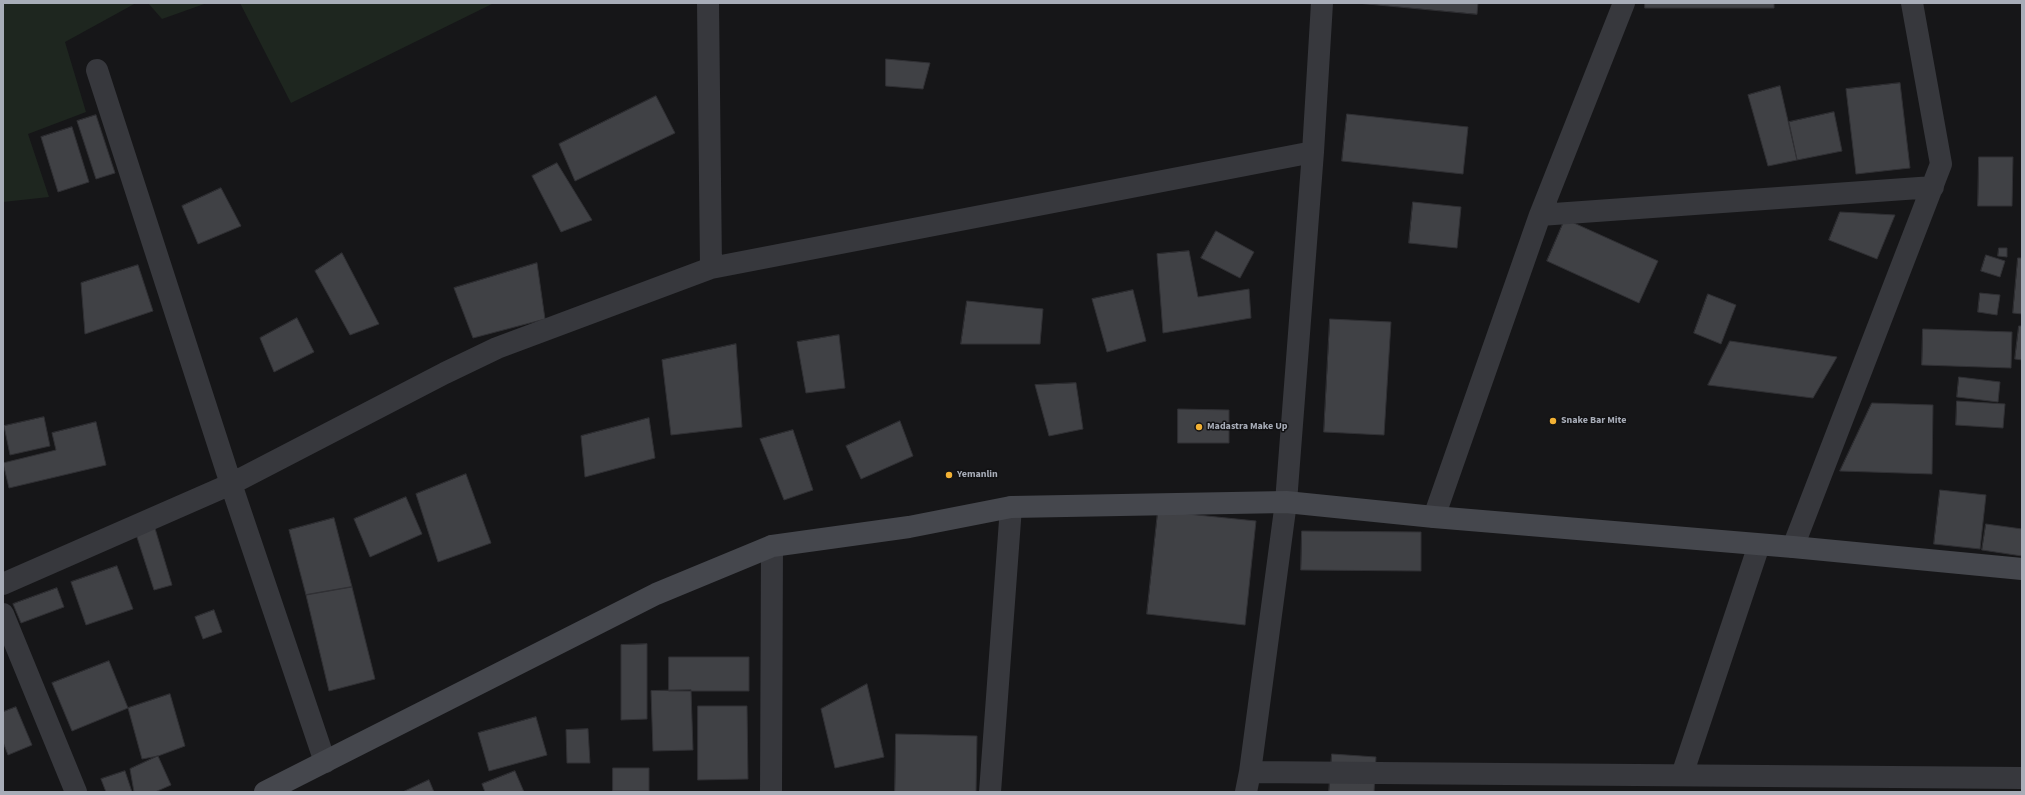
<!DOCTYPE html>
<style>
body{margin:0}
#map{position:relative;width:2025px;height:795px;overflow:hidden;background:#161618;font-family:"Source Sans 3",sans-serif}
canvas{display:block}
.frame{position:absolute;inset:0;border:4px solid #a8adb8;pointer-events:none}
</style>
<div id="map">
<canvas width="2025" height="795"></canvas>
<div class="frame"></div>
</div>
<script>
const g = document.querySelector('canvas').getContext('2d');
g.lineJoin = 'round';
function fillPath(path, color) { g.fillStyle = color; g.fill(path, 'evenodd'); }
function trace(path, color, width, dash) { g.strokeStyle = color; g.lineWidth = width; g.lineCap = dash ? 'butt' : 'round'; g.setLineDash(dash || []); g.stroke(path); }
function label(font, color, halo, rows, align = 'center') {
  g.font = font + ' "Source Sans 3",sans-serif'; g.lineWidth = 3; g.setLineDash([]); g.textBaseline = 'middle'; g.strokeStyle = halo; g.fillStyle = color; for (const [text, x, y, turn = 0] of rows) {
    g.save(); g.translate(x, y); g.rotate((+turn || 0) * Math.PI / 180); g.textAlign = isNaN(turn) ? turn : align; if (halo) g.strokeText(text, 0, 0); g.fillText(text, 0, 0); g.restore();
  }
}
fillPath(new Path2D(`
 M 3,3 L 136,3 L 65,42 L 86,112 L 28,134 L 49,197 L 3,202 Z
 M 148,3 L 207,3 L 162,19 Z
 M 240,3 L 494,3 L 291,103 Z`), '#1e261f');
const building = new Path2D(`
 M 1357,3 L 1478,3 L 1477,14 Z
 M 1645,3 L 1774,3 L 1774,8 L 1645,8 Z
 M 886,59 L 930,63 L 923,89 L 886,86 Z
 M 1900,83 L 1910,168 L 1856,174 L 1846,89 Z
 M 1780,86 L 1797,160 L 1768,166 L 1748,95 Z
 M 656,96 L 675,133 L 575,181 L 559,144 Z
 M 1834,112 L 1842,151 L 1797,160 L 1789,122 Z
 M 1347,114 L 1468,127 L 1463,174 L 1342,161 Z
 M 96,115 L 115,173 L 96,179 L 77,121 Z
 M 72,127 L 89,182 L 58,192 L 41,137 Z
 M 1979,157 L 2013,157 L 2012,206 L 1978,206 Z
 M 557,163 L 592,220 L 561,232 L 532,176 Z
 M 221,188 L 241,226 L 198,244 L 182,206 Z
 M 1413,202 L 1461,207 L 1457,248 L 1409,243 Z
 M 1840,212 L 1895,215 L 1877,259 L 1829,240 Z
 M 1565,219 L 1658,261 L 1639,303 L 1547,261 Z
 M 1216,231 L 1254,252 L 1240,278 L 1201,258 Z
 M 1999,248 L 2007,248 L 2007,257 L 1998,256 Z
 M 1189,251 L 1198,297 L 1249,289 L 1251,318 L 1163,333 L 1157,254 Z
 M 342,253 L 379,324 L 350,335 L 315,271 Z
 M 1986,255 L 2005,261 L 2000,277 L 1981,271 Z
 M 2018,258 L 2022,258 L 2022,314 L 2013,313 Z
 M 537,263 L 545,319 L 473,338 L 454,288 Z
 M 138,265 L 153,311 L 85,334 L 81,283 Z
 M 1133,290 L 1146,341 L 1107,352 L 1092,299 Z
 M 1980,293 L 2000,295 L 1997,315 L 1978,312 Z
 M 1708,294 L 1736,305 L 1721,344 L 1694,333 Z
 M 967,301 L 1043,309 L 1040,344 L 961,344 Z
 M 297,318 L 314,352 L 274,372 L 260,338 Z
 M 1330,319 L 1391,322 L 1384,435 L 1324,432 Z
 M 2019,326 L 2022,326 L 2022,360 L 2015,359 Z
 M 1923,329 L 2012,332 L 2011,368 L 1922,365 Z
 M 839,335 L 845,388 L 806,393 L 797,342 Z
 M 1730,341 L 1837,357 L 1813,398 L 1708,385 Z
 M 736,344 L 742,427 L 671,435 L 662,360 Z
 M 1959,377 L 2000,382 L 1998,402 L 1957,397 Z
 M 1076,383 L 1083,429 L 1049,436 L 1035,385 Z
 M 1957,401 L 2005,404 L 2003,428 L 1956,425 Z
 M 1872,403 L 1933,405 L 1932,474 L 1840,471 Z
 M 1178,409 L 1229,410 L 1229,443 L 1178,443 Z
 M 44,417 L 50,446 L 10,455 L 4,426 Z
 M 649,418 L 655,458 L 585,477 L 581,436 Z
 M 900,421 L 913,456 L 861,479 L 846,446 Z
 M 96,422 L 106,465 L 9,488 L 3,463 L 56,450 L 52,433 Z
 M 793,430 L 813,490 L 784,500 L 760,439 Z
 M 466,474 L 491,543 L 438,562 L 416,494 Z
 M 1940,490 L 1986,495 L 1980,549 L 1934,544 Z
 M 406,497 L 422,534 L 370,557 L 354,519 Z
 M 1158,511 L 1256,521 L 1245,625 L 1147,614 Z
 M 334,518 L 352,587 L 306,595 L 289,530 Z
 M 1986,524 L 2022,529 L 2022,556 L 1982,550 Z
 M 154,525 L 172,585 L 154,590 L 135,531 Z
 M 1302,531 L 1421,532 L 1421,571 L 1301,570 Z
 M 117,566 L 133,609 L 86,625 L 71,582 Z
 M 352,587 L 375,679 L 329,691 L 306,595 Z
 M 57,588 L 64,607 L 21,623 L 13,604 Z
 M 214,610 L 222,632 L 203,639 L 195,617 Z
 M 647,644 L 647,719 L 621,720 L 621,645 Z
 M 669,657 L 749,657 L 749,691 L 669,691 Z
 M 109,661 L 128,708 L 72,731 L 52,683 Z
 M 867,684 L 884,757 L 835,768 L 821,709 Z
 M 691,690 L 693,750 L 653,751 L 651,691 Z
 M 170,694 L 185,746 L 158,756 L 142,759 L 128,708 Z
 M 698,706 L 747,706 L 748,779 L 698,780 Z
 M 16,707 L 32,745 L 8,755 L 3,742 L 3,712 Z
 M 536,717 L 547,755 L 489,771 L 478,733 Z
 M 588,729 L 590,763 L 567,763 L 566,730 Z
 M 896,734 L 977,736 L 976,792 L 895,792 Z
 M 1332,754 L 1376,757 L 1374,792 L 1329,792 Z
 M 158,756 L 171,785 L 155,792 L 134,792 L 130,769 Z
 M 613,768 L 649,768 L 649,791 L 613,791 Z
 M 125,771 L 132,792 L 106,792 L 101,779 Z
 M 515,771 L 524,792 L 485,792 L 482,784 Z
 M 429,780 L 434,792 L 403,792 Z`);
fillPath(building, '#404145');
trace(building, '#303034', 1);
trace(new Path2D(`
 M 708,3 L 711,268
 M 97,70 L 231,484 L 325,762
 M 1540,215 L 1933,187
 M 1434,517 L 1540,215 L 1624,3
 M 1793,547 L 1941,164 L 1912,3
 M 3,584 L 231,484 L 445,373 L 497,348 L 711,268 L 1313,152
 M 3,614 L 76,792
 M 1250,772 L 2022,778
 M 1682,775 L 1759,545
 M 771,792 L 772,546
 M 990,792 L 1011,507
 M 1246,792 L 1250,772 L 1286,502 L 1313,152 L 1322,3`), '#37383d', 22);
trace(new Path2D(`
 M 265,792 L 656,594 L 772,546 L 909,527 L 1011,507 L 1286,502 L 1434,517 L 1793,547 L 2022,569`), '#45474d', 22);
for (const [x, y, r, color] of [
 [1553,421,4,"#f2b134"],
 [1199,427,4,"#f2b134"],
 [949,475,4,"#f2b134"]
]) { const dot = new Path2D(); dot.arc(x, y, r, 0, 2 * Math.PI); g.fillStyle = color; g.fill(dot); trace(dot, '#111113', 1.5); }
label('bold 10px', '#a8adb8', '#111113', [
 ["Snake Bar Mite",1561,421],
 ["Madastra Make Up",1207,427],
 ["Yemanlin",957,475]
], 'left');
</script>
